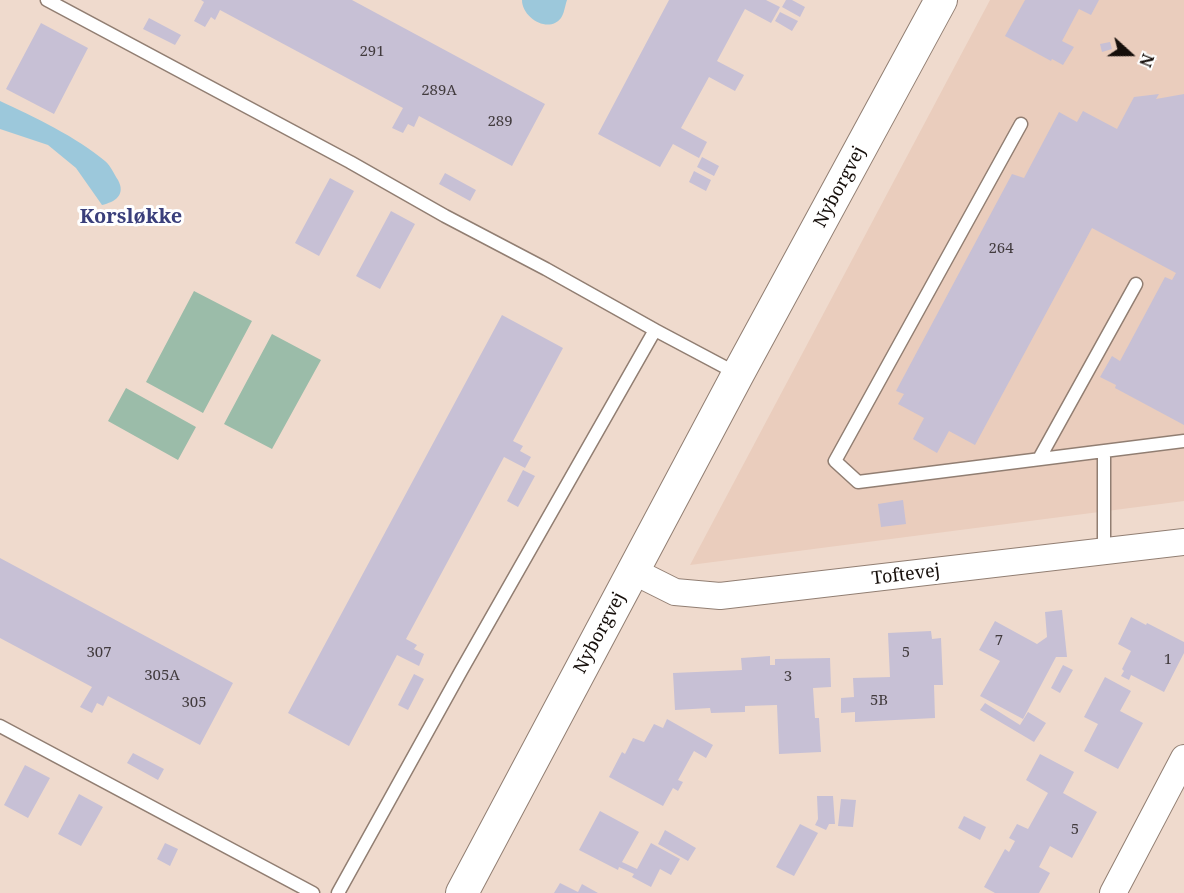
<!DOCTYPE html>
<meta charset="utf-8">
<style>
body{margin:0}
#map{position:relative;width:1184px;height:893px;overflow:hidden;background:#efdacd;font-family:"Noto Serif",serif}
canvas{display:block}
.north{position:absolute;left:1100px;top:24px;width:60px;height:60px;-webkit-text-stroke:4px #fff;paint-order:stroke;rotate:111deg;font-size:16px;font-weight:700;line-height:24px;text-align:center;color:#160f0b}
.north::after{content:'';display:block;margin:auto;width:21px;height:27px;background:#160f0b;clip-path:polygon(50% 0,100% 100%,50% 72%,0 100%)}
</style>
<div id="map">
<canvas width="1184" height="893"></canvas>
<div class="north">N</div>
</div>
<script>
const g = document.querySelector('canvas').getContext('2d');
g.lineJoin = 'round';
function fillPath(path, color) { g.fillStyle = color; g.fill(path, 'evenodd'); }
function trace(path, color, width, dash) { g.strokeStyle = color; g.lineWidth = width; g.lineCap = dash ? 'butt' : 'round'; g.setLineDash(dash || []); g.stroke(path); }
function label(font, color, halo, rows, align = 'center') {
  g.font = font + ' "Noto Serif",serif'; g.lineWidth = 6; g.setLineDash([]); g.textBaseline = 'middle'; g.strokeStyle = halo; g.fillStyle = color; for (const [text, x, y, turn = 0] of rows) {
    g.save(); g.translate(x, y); g.rotate((+turn || 0) * Math.PI / 180); g.textAlign = isNaN(turn) ? turn : align; if (halo) g.strokeText(text, 0, 0); g.fillText(text, 0, 0); g.restore();
  }
}
fillPath(new Path2D(`
 M 990,0 L 1184,0 L 1184,501 L 690,565 Z`), '#eacdbd');
fillPath(new Path2D(`
 M 194,291 L 252,321 L 203,413 L 146,382 Z
 M 272,334 L 321,360 L 272,449 L 224,424 Z
 M 126,388 L 196,427 L 178,460 L 108,421 Z`), '#9bbca9');
fillPath(new Path2D(`
 M 522,0 L 567,0 C 565,6 564,14 561,18 C 549,34 522,18 522,0 Z
 M 0,101 C 33,116 78,138 105,161 C 111,166 114,174 118,180 C 126,195 115,202 102,205 L 76,168 L 48,145 L 0,129 Z`), '#9cc8db');
fillPath(new Path2D(`
 M 201,0 L 352,0 L 545,104 L 512,166 L 419,116 L 414,127 L 408,124 L 403,133 L 392,128 L 403,108 L 220,10 L 215,20 L 211,17 L 205,27 L 194,21 L 204,2 Z
 M 669,0 L 766,0 L 780,7 L 771,23 L 745,9 L 717,61 L 744,75 L 735,91 L 709,77 L 681,128 L 707,142 L 699,158 L 673,144 L 660,167 L 598,134 Z
 M 786,0 L 792,0 L 805,7 L 800,17 L 782,7 Z
 M 1025,0 L 1099,0 L 1091,15 L 1079,9 L 1062,41 L 1074,47 L 1063,65 L 1052,59 L 1051,61 L 1005,36 Z
 M 780,12 L 798,21 L 792,31 L 775,21 Z
 M 149,18 L 181,35 L 175,45 L 143,29 Z
 M 41,23 L 88,48 L 54,114 L 6,89 Z
 M 1110,42 L 1112,49 L 1102,52 L 1100,44 Z
 M 1159,94 L 1156,99 L 1184,94 L 1184,425 L 1115,388 L 1116,385 L 1100,377 L 1112,356 L 1120,361 L 1165,277 L 1172,280 L 1176,273 L 1092,228 L 975,445 L 949,431 L 937,453 L 913,439 L 924,418 L 898,404 L 904,394 L 896,391 L 1012,174 L 1024,178 L 1059,112 L 1077,122 L 1083,111 L 1117,129 L 1134,97 Z
 M 702,157 L 719,166 L 714,176 L 697,167 Z
 M 694,171 L 711,180 L 706,191 L 689,182 Z
 M 445,173 L 476,190 L 470,201 L 439,184 Z
 M 330,178 L 354,191 L 319,256 L 295,243 Z
 M 391,211 L 415,224 L 380,289 L 356,276 Z
 M 502,315 L 563,348 L 513,441 L 523,446 L 520,451 L 531,457 L 525,468 L 504,457 L 406,639 L 417,645 L 414,649 L 424,654 L 419,666 L 397,655 L 349,746 L 288,713 Z
 M 523,470 L 535,476 L 518,507 L 507,501 Z
 M 903,500 L 906,524 L 881,527 L 878,504 Z
 M 0,558 L 233,683 L 200,745 L 108,696 L 103,706 L 97,703 L 92,713 L 80,707 L 92,687 L 0,638 Z
 M 1062,610 L 1067,657 L 1056,657 L 1023,719 L 980,696 L 1000,661 L 979,650 L 995,621 L 1037,644 L 1047,637 L 1045,612 Z
 M 1131,617 L 1146,625 L 1147,623 L 1184,642 L 1184,653 L 1164,692 L 1131,675 L 1129,680 L 1121,676 L 1124,671 L 1122,669 L 1131,651 L 1118,644 Z
 M 931,631 L 932,639 L 941,638 L 943,685 L 934,685 L 935,718 L 855,722 L 855,712 L 841,713 L 841,698 L 854,697 L 853,678 L 890,677 L 888,633 Z
 M 770,656 L 770,665 L 775,665 L 775,659 L 830,658 L 831,687 L 813,688 L 815,718 L 819,718 L 821,752 L 779,754 L 777,705 L 745,706 L 745,712 L 711,713 L 710,708 L 675,710 L 673,673 L 742,670 L 741,658 Z
 M 1063,665 L 1073,670 L 1060,693 L 1051,688 Z
 M 414,674 L 424,679 L 408,710 L 398,705 Z
 M 1105,677 L 1131,691 L 1120,711 L 1143,723 L 1118,769 L 1084,751 L 1098,724 L 1084,717 Z
 M 985,703 L 1020,725 L 1028,712 L 1046,723 L 1034,742 L 980,710 Z
 M 667,719 L 713,745 L 706,758 L 694,751 L 678,780 L 683,782 L 678,791 L 673,788 L 663,806 L 609,777 L 622,752 L 625,754 L 633,738 L 644,742 L 654,724 L 663,728 Z
 M 133,753 L 164,769 L 158,780 L 127,763 Z
 M 1040,754 L 1074,772 L 1063,793 L 1097,812 L 1072,858 L 1050,846 L 1039,867 L 1050,873 L 1039,893 L 995,893 L 984,887 L 1005,849 L 1009,852 L 1015,841 L 1009,838 L 1017,824 L 1028,829 L 1048,793 L 1026,780 Z
 M 25,765 L 50,778 L 28,818 L 4,805 Z
 M 79,794 L 103,807 L 81,846 L 58,834 Z
 M 817,796 L 833,796 L 835,824 L 829,824 L 826,830 L 815,825 L 818,819 Z
 M 841,799 L 856,800 L 853,827 L 838,826 Z
 M 600,811 L 639,832 L 622,862 L 637,869 L 651,843 L 680,859 L 671,875 L 660,869 L 651,887 L 632,877 L 634,874 L 619,867 L 618,870 L 579,850 Z
 M 964,816 L 986,827 L 980,840 L 958,828 Z
 M 800,824 L 818,833 L 794,876 L 776,867 Z
 M 665,830 L 696,848 L 688,861 L 658,844 Z
 M 165,843 L 178,849 L 170,866 L 157,859 Z
 M 560,883 L 578,892 L 582,884 L 598,893 L 554,893 Z`), '#c7c0d5');
const service = new Path2D(`
 M 47,0 L 350,162 L 445,216 L 546,269 L 655,330 L 461,671 L 338,893
 M 1021,124 L 835,461 L 858,482 L 1184,441
 M 655,330 L 736,373
 M 1104,451 L 1104,552
 M 1039,459 L 1136,284
 M 0,726 L 313,893`);
const minor = new Path2D(`
 M 633,571 L 675,592 L 720,596 L 1184,542
 M 1113,893 L 1184,758`);
const tertiary = new Path2D(`
 M 462,893 L 738,374 L 941,0`);
trace(service, '#917e72', 15);
trace(minor, '#917e72', 28);
trace(tertiary, '#917e72', 34);
trace(service, '#fff', 12);
trace(minor, '#fff', 26);
trace(tertiary, '#fff', 32);
label('15px', '#423b3e', null, [
 ["291",372,52],
 ["289A",439,91],
 ["289",500,122],
 ["264",1001,249],
 ["7",999,641],
 ["307",99,653],
 ["5",906,653],
 ["1",1168,660],
 ["305A",162,676],
 ["3",788,677],
 ["5B",879,701],
 ["305",194,703],
 ["5",1075,830]
]);
label('18px', '#160f0b', '#fff', [
 ["Nyborgvej",840,187,-62],
 ["Toftevej",906,575,-7],
 ["Nyborgvej",600,633,-62]
]);
label('bold 20px', '#3a3f7b', '#fff', [
 ["Korsløkke",131,217]
]);
</script>
